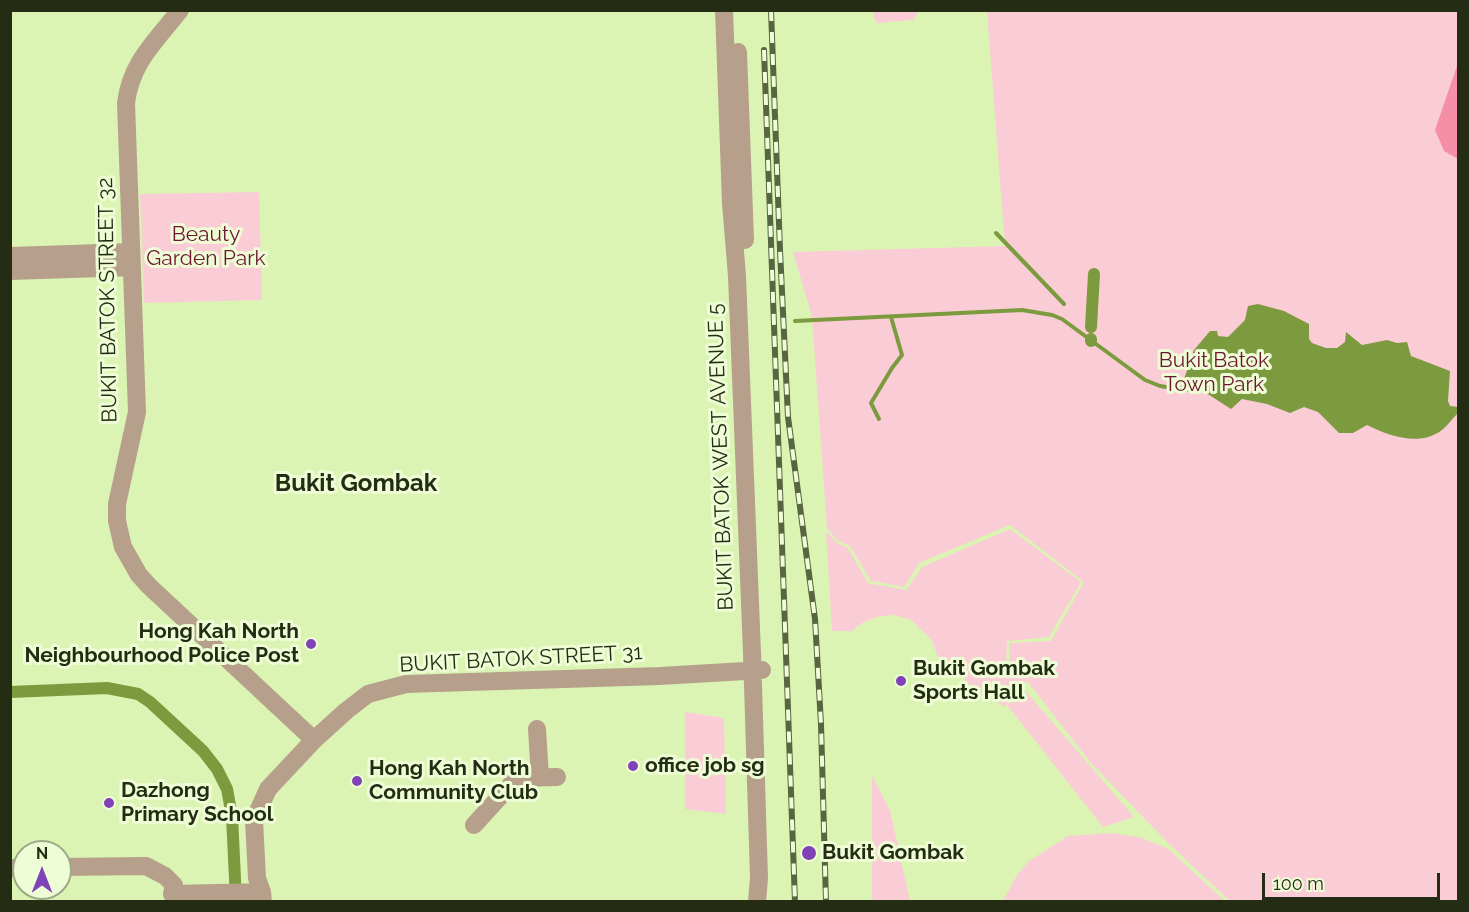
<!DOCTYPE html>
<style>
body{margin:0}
#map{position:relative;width:1469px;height:912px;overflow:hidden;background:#dbf4b3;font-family:Raleway,sans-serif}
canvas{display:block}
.frame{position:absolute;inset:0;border:12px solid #242d14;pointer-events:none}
.north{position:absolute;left:12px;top:840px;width:60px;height:60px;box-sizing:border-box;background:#eefdd6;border:2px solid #9daa88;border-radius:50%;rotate:0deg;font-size:16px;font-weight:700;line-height:24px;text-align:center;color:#242d14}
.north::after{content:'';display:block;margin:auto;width:21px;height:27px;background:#8042b7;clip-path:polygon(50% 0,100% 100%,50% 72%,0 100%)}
.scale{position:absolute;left:1262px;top:873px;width:178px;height:27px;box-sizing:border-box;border:3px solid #242d14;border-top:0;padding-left:8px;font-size:18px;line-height:21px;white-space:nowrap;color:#242d14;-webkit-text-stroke:4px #eefdd6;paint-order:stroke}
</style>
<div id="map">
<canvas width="1469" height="912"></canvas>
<div class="frame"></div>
<div class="north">N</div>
<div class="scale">100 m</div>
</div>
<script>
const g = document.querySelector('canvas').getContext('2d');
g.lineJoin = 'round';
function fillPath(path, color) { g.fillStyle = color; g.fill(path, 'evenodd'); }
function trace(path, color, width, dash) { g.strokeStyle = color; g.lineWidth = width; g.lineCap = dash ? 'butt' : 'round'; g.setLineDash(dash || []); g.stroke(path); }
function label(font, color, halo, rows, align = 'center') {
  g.font = font + ' Raleway,sans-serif'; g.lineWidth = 6; g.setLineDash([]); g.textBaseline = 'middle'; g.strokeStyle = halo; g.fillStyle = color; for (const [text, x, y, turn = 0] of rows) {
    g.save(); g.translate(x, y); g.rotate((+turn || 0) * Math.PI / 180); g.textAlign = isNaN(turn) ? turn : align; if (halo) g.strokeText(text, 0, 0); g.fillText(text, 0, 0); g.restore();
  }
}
fillPath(new Path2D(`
 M 874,11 L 874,10 L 919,11 L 913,20 L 877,23 L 873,16 Z
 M 987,11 L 1458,11 L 1458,100 L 1444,150 L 1458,159 L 1458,901 L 1230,901 L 1170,845 L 1091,763 L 1027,681 L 1004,707 L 965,682 L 961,656 L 947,666 L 937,655 L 932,640 L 911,620 L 894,615 L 877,617 L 862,623 L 852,631 L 832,631 L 826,531 L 837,543 L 848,548 L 868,583 L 906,590 L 922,567 L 1010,529 L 1081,582 L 1049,637 L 1007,641 L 1006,666 L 1020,676 L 1009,666 L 1009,643 L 1051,641 L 1084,582 L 1010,525 L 919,563 L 904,587 L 871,581 L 850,546 L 838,541 L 827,528 L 812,317 L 793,252 L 1005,246 Z
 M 259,192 L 262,300 L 144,303 L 140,194 Z
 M 1024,689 L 1134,817 L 1103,827 L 1007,705 Z
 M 685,712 L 724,718 L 726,814 L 685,809 Z
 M 872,776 L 890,810 L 910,901 L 872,901 Z
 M 1112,833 L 1142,838 L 1167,848 L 1225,901 L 1003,901 L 1017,875 L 1029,861 L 1068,836 Z`), '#facdd6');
fillPath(new Path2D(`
 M 1458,63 L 1458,159 L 1444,151 L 1435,130 Z`), '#f48fa7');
fillPath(new Path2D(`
 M 1258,304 L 1284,311 L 1309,324 L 1309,339 L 1312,343 L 1326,348 L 1337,348 L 1345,342 L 1346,332 L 1362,345 L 1387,340 L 1397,343 L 1407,342 L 1411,356 L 1450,371 L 1448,401 L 1450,406 L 1458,407 L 1458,413 C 1453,418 1448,425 1442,430 C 1420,447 1389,436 1367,425 L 1353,433 L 1339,433 L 1318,412 L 1304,407 L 1290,413 L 1267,404 L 1242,399 L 1231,409 L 1200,389 L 1185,392 L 1181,388 L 1194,350 L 1210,331 L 1217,331 L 1218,336 L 1228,337 L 1245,320 L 1248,306 Z`), '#7c9a3e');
trace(new Path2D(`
 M 996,233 L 1064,304
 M 795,321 L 1022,310 L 1052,315 L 1062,319 L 1145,380 L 1160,386 L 1179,389 L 1181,388
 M 879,419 L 871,403 L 892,368 L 902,355 L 891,317`), '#7c9a3e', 4);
trace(new Path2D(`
 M 1091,327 L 1094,274
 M 1091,341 L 1091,339
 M 10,692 L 107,688 L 138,694 L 150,702 L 203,751 L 217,769 L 227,789 L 232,816 L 236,900`), '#7c9a3e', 12);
trace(new Path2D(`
 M 180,10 C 156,41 131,62 126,103 L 137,412 L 117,504 L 117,521 L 123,547 L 139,575 L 149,586 L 314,740
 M 724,10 L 731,203 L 737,276 L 752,653 L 759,878 L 757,902
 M 738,52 L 745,240
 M 10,256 L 131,252
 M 10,271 L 132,267
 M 537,729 L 540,777
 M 474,825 L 517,778 L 557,777
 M 60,867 L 146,866 L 165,876 L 174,885 L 172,894 L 177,902
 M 10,868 L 24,868
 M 172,894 L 262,892
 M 263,902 L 262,892 L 257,878 L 254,820 L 268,789 L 314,740 L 346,711 L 368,694 L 406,684 L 660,676 L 762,670`), '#b6a08b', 18);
const rail = new Path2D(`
 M 771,10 L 780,250 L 788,417 L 815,619 L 821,724 L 826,902
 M 764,50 L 795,902`);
trace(rail, '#576541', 6);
trace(rail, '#eefdd6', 4, [11]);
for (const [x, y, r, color] of [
 [311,644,6,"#8042b7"],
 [901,681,6,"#8042b7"],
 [633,766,6,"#8042b7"],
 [357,781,6,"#8042b7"],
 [109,803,6,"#8042b7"],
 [809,853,8,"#8042b7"]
]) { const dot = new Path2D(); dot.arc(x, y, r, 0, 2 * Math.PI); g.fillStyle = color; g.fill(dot); trace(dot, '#eefdd6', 2); }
label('21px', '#6e1534', '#eefdd6', [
 ["Beauty",206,235],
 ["Garden Park",206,259],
 ["Bukit Batok",1214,361],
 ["Town Park",1214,385]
]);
label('21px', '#242d14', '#eefdd6', [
 ["BUKIT BATOK STREET 32",108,300,-91],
 ["BUKIT BATOK WEST AVENUE 5",721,457,-92],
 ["BUKIT BATOK STREET 31",521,659,-3]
]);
label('bold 21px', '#242d14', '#eefdd6', [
 ["Hong Kah North",299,632,"right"],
 ["Neighbourhood Police Post",299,656,"right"],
 ["Bukit Gombak",913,669],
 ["Sports Hall",913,693],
 ["office job sg",645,766],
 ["Hong Kah North",369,769],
 ["Community Club",369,793],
 ["Dazhong",121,791],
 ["Primary School",121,815],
 ["Bukit Gombak",822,853]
], 'left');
label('bold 24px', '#242d14', '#eefdd6', [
 ["Bukit Gombak",356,484]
]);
</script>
